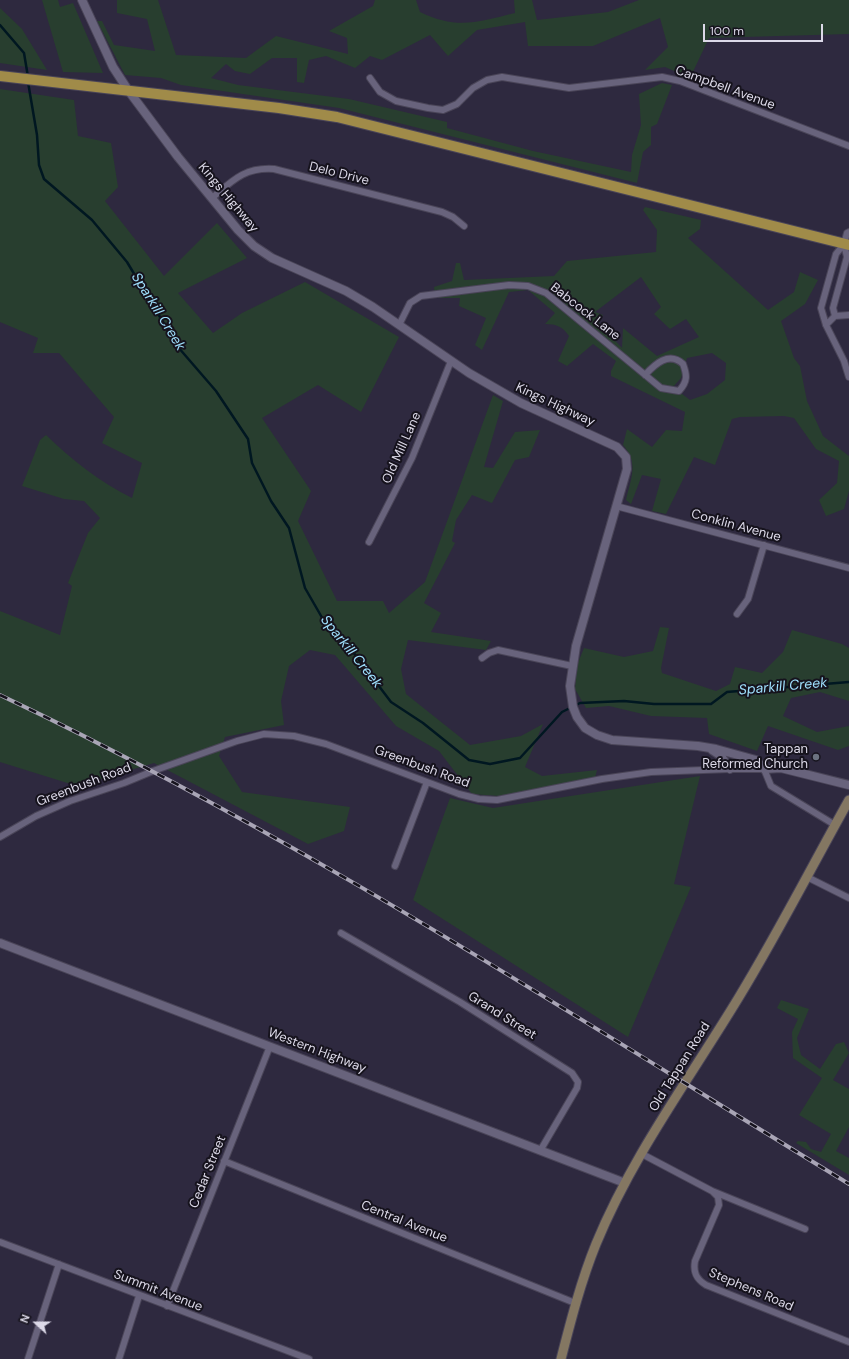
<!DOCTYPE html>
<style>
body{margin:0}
#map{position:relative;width:849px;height:1359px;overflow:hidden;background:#2e293f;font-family:"DM Sans",sans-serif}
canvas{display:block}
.north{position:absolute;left:16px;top:1303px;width:40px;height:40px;-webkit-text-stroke:3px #16131d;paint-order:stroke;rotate:291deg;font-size:11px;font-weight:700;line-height:16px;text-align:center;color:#dcd9e8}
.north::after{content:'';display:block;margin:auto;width:14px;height:18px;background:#dcd9e8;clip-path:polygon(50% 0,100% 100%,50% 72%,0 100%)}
.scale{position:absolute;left:703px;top:24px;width:120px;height:18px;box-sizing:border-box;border:2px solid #dcd9e8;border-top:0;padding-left:5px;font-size:12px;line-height:14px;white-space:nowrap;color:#dcd9e8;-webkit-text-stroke:3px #16131d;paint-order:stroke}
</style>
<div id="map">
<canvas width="849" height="1359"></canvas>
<div class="north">N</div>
<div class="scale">100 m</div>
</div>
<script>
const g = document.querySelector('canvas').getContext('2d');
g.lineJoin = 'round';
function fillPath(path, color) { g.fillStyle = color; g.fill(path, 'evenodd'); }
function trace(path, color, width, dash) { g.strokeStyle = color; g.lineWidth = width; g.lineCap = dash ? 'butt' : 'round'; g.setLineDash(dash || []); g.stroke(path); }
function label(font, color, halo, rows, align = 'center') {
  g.font = font + ' "DM Sans",sans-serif'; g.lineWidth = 4; g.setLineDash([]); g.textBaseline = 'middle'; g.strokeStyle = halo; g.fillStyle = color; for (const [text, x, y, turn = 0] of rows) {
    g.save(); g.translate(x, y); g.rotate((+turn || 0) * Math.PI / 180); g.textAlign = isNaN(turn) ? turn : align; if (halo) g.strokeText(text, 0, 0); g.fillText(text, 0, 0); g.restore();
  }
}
fillPath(new Path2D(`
 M 42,0 L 58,0 L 60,7 L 73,3 L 103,73 L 63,72 Z
 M 117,0 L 158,0 L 176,55 L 246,58 L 276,36 L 348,54 L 347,38 L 329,31 L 373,6 L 375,0 L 416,0 L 420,12 C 457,30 478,22 515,13 L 514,0 L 532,0 L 537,20 L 608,12 L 639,0 L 849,0 L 849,34 L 709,38 L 690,78 L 665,67 L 645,70 L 668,47 L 660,18 L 593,46 L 528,46 L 525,22 L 477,30 L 448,56 L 430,35 L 382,60 L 370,56 L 355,68 L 326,56 L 309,60 L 304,83 L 297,82 L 297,58 L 272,58 L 250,74 L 235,71 L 226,64 L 211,78 L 238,85 L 349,99 L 447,122 L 447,128 L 533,151 L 631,172 L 632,155 L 641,125 L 639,94 L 662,83 L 672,85 L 657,124 L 651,127 L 651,145 L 643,152 L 637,183 L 339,108 L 181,85 L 161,78 L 125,75 L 97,21 L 102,21 L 114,45 L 155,51 L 147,19 L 117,13 Z
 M 0,8 L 22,29 L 47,70 L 0,63 Z
 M 0,89 L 74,100 L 78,136 L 111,143 L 118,187 L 105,201 L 164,276 L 217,223 L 247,258 L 178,293 L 213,333 L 242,313 L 305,282 L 399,337 L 361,412 L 318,385 L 262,418 L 311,491 L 298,521 L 337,601 L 383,601 L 389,613 L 425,582 L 493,395 L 503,401 L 484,467 L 493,468 L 515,432 L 540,430 L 529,457 L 515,460 L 492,503 L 472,495 L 456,520 L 452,541 L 455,543 L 424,603 L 441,613 L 431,632 L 491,641 L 486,650 L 408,640 L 401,669 L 406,694 L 470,745 L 521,736 L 543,724 L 525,767 L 542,776 L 597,770 L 595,778 L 499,796 L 472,794 L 439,751 L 396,726 L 335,655 L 310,650 L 289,666 L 281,701 L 284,725 L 225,737 L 219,756 L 242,792 L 350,807 L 344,831 L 308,844 L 154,763 L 77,786 L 0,762 L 0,611 L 60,635 L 72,586 L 68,583 L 88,533 L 100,518 L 84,501 L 64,499 L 22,486 L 40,440 L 46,435 C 72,460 100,482 132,498 L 142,463 L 102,443 L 114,417 L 59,353 L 33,353 L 38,338 L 0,322 Z
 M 645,207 L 701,220 L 700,229 L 688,238 L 768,310 L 794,292 L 800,272 L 818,280 L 805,304 L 781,321 L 794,358 L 800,366 L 807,401 L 823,436 L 849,456 L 849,491 L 844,509 L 826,516 L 819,500 L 837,483 L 839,461 L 816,449 L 794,418 L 784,416 L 740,417 L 732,419 L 715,465 L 694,457 L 666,514 L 652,511 L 661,479 L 642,475 L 631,504 L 626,500 C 631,478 639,463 623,445 L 627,429 L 652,447 L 666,430 L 682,431 L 685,412 L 611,376 L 611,371 L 616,361 L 593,344 L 567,366 L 558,361 L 569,336 C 563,327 557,324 545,324 L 555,313 L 528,290 L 509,292 L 482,350 L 475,345 L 486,318 L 459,306 L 460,298 L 435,298 L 434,287 L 452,281 L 456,263 L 460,263 L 464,280 L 554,276 L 567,261 L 656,252 L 657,230 L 643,210 ZM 641,277 L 661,307 L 654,314 L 670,329 L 686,319 L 699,337 L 657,356 L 623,328 L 622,348 L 599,323 L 603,315 L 595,312 ZM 712,353 L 726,363 L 725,380 L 707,394 L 690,400 L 673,387 L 681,378 L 687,358 Z
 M 660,627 L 669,628 L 661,668 L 662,673 L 716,691 L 730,684 L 735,667 L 762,673 L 783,652 L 792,630 L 842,644 L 849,648 L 849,701 L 820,692 L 791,698 L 783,716 L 817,732 L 849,726 L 849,746 L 838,750 L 768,726 L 757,751 L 709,734 L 707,718 L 651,716 L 609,706 L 586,708 L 575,689 L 577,665 L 584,648 L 624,657 L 653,651 Z
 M 700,776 L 674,884 L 691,887 L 628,1037 L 413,900 L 450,798 L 493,808 Z
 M 781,1000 L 809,1009 L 797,1038 L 801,1055 L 820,1069 L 836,1044 L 844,1042 L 849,1053 L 833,1080 L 849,1089 L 849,1127 L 836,1151 L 849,1158 L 849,1175 L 796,1143 L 798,1141 L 806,1142 L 811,1149 L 821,1152 L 831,1134 L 799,1115 L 822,1078 L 793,1058 L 792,1032 L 798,1019 L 777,1008 Z`), '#283e2f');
trace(new Path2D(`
 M 0,25 L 24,53 L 28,77
 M 28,82 L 37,135 L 39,165 L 44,179 L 92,220 L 127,262 L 178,347 L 216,391 L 248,439 L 252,463 L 271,501 L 289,528 L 305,588 L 328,628 L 350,648 L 391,702 L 423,723 L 469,760 L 490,764 L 520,758 L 562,712 L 580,703 L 624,701 L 654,704 L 711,704 L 727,692 L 849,682`), '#001721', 2.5);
const minor = new Path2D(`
 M 370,78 L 380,92 L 396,101 L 428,108 L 443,110 L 457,104 L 473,88 L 487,80 L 502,77 L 569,88 L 662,77 L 680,81 L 849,146
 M 212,198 C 233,180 245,167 274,169 L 442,212 L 453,217 L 464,226
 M 849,232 L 847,233 L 844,244 L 836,254 L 821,308 L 826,325 L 844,361 L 849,377
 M 835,316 L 833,308 L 847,257 L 844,244
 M 399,325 L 410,303 L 421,296 L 509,285 L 528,286 L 546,293 L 661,388 L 679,391 C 688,381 687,375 683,364 C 669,351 655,364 645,375
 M 826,325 L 835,316 L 849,315
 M 616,506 L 849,568
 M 369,542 L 412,458 L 451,361
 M 737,614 L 748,599 L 764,545
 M 482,658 L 489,653 L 498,650 L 572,666
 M 0,837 L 36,816 L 70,801 L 124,783 L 153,771 L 237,741 L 264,734 L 294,736 L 326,744 L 459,794 L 479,799 L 497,800 L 602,779 L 651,772 L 730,769 L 764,769 L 771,786 L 835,825
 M 395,866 L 427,782
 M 807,877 L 849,898
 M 341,933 L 460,1002 L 572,1073 L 578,1082 L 577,1088 L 540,1151
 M 642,1154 L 712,1191 L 718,1197 L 719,1205 L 695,1261 C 693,1272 696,1279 706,1285 L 849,1342
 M 224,1161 L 575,1303
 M 712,1191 L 805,1229
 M 0,1242 L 309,1359
 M 167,1306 L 270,1046
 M 28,1359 L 59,1264
 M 119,1359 L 139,1296`);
const tertiary = new Path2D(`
 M 82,0 L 113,67 L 128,90 L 178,157 L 238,230 L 254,246 L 272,258 L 346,291 L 373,307 L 469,373 L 521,403 L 617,447 L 626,457 L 627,469 L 576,646 L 570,686 L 573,707 L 577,717 L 585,728 L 597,735 L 612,740 L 698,746 L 716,749 L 756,760 L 764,769 L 781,768 L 849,785
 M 712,750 L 721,756 L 730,769
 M 0,943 L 625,1183`);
const secondary = new Path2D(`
 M 561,1359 C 571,1320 581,1281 596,1244 C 632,1156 690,1078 739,997 C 778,933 812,866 849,800`);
const primary = new Path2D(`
 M 0,76 L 279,108 L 337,117 L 849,245`);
trace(minor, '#4a4558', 8);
trace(tertiary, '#4a4558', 10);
trace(secondary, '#4a4558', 11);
trace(primary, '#4a4558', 12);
trace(minor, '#68637c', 6);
trace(tertiary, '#68637c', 8);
trace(secondary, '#847762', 9);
trace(primary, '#a08b49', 10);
const rail = new Path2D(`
 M 0,695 C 296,835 570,1014 849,1184`);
trace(rail, '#a9a5b6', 4);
trace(rail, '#16131d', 2.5, [8]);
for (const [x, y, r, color] of [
 [816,757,4,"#6b7280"]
]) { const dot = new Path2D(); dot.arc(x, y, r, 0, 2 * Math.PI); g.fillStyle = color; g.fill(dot); trace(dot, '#16131d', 1.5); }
label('13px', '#dcd9e8', '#16131d', [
 ["Campbell Avenue",725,88,20],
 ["Delo Drive",339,174,14],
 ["Kings Highway",228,198,50],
 ["Babcock Lane",585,312,38],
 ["Kings Highway",555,405,25],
 ["Old Mill Lane",402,448,-66],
 ["Conklin Avenue",736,526,15],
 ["Greenbush Road",422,767,20],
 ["Greenbush Road",84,785,-21],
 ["Grand Street",502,1016,32],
 ["Western Highway",317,1051,21],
 ["Old Tappan Road",680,1067,-58],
 ["Cedar Street",208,1172,-68],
 ["Central Avenue",404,1222,22],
 ["Stephens Road",751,1290,23],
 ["Summit Avenue",158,1291,21]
]);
label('13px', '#dcd9e8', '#16131d', [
 ["Tappan",808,750],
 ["Reformed Church",808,765]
], 'right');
label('italic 14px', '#9fe0fd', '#16131d', [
 ["Sparkill Creek",158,312,58],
 ["Sparkill Creek",351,652,51],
 ["Sparkill Creek",783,687,-5]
]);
</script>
